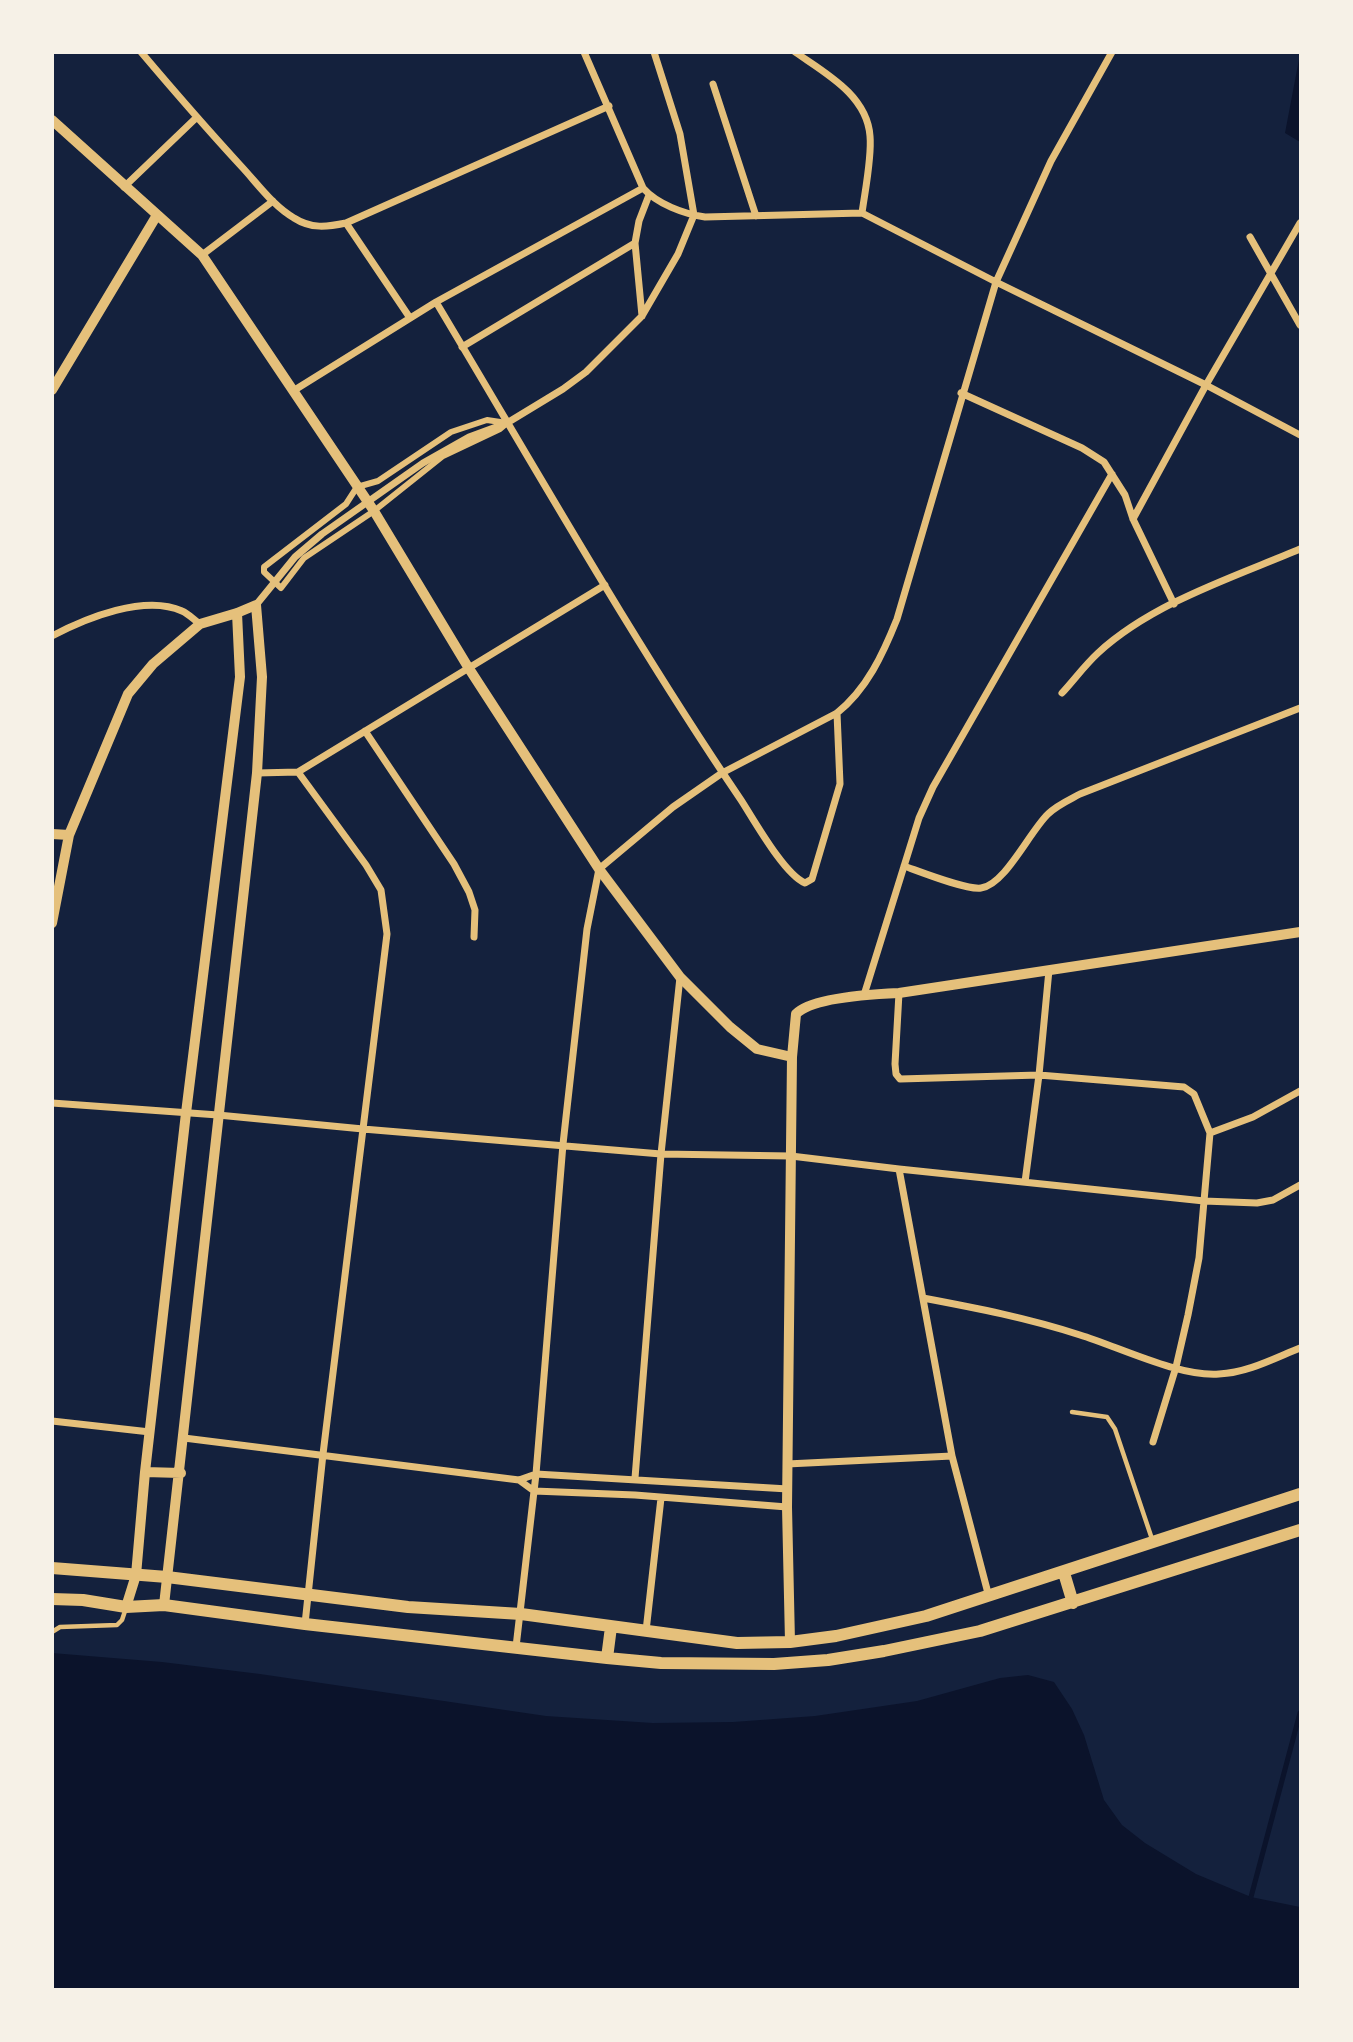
<!DOCTYPE html>
<style>
body{margin:0}
#map{position:relative;width:1353px;height:2042px;overflow:hidden;background:#14213d;font-family:"Golos Text",sans-serif}
canvas{display:block}
.frame{position:absolute;inset:0;border:54px solid #f6f1e7;pointer-events:none}
</style>
<div id="map">
<canvas width="1353" height="2042"></canvas>
<div class="frame"></div>
</div>
<script>
const g = document.querySelector('canvas').getContext('2d');
g.lineJoin = 'round';
function fillPath(path, color) { g.fillStyle = color; g.fill(path, 'evenodd'); }
function trace(path, color, width, dash) { g.strokeStyle = color; g.lineWidth = width; g.lineCap = dash ? 'butt' : 'round'; g.setLineDash(dash || []); g.stroke(path); }
fillPath(new Path2D(`
 M 1300,54 L 1300,142 L 1285,133 Z
 M 52,1653 L 162,1662 L 260,1674 L 546,1716 L 653,1723 L 733,1722 L 815,1716 L 917,1701 L 1000,1678 L 1028,1675 L 1054,1682 L 1072,1709 L 1084,1735 L 1104,1800 L 1122,1825 L 1145,1843 L 1196,1874 L 1251,1897 L 1300,1907 L 1300,1989 L 53,1989 Z`), '#0b132b');
trace(new Path2D(`
 M 1251,1897 L 1300,1713`), '#0b132b', 5);
trace(new Path2D(`
 M 1072,1412 L 1107,1417 L 1115,1429 L 1152,1539
 M 52,1632 L 60,1627 L 117,1625 L 122,1620 L 126,1608`), '#e5c07b', 4.5);
trace(new Path2D(`
 M 487,420 L 507,423 L 500,429 L 443,456 L 374,511 L 304,558 L 281,588 L 264,572 L 264,567 L 346,504 L 357,487 L 378,481 L 451,432 Z`), '#e5c07b', 6);
trace(new Path2D(`
 M 141,52 C 174,91 207,129 241,166 C 257,183 273,206 294,218 C 311,229 327,227 346,223 L 609,106
 M 584,52 L 643,188 C 657,204 684,214 705,217 L 862,213 L 996,282 L 1206,385 L 1300,435
 M 795,52 C 825,73 867,95 870,136 C 872,157 865,191 862,213
 M 713,84 L 756,216
 M 124,187 L 197,117
 M 346,223 L 410,318
 M 1250,237 L 1300,325
 M 202,255 L 273,201
 M 436,302 C 536,469 632,639 741,800 C 754,820 784,874 805,883 L 812,879 L 840,784 L 837,713
 M 642,316 L 635,243 L 639,221 L 649,195
 M 462,347 L 635,243
 M 293,391 L 436,302 L 643,188
 M 961,393 L 1082,448 L 1104,462 L 1125,495 L 1133,519 L 1174,604
 M 1133,519 L 1206,385 L 1300,223
 M 256,605 L 295,557 L 322,534 L 423,463 L 469,437 L 507,423 L 563,389 L 586,372 L 642,316 L 678,254 L 694,215 L 680,134 L 654,52
 M 52,636 C 86,618 145,594 182,611 C 189,614 194,620 200,624
 M 1062,693 C 1074,680 1085,665 1098,653 C 1152,603 1234,577 1300,549
 M 365,731 L 454,864 L 469,892 L 475,910 L 474,937
 M 298,772 L 366,865 L 381,890 L 387,934 L 323,1454 L 305,1624
 M 257,773 L 298,772 L 605,585
 M 904,866 C 921,872 966,890 981,888 C 1005,885 1030,831 1048,814 C 1057,805 1069,800 1080,794 L 1300,708
 M 899,993 L 895,1064 L 896,1074 L 900,1079 L 1039,1075 L 1184,1087 L 1194,1094 L 1210,1133 L 1204,1201 L 1199,1258 L 1188,1315 L 1176,1367 L 1153,1442
 M 864,995 L 919,818 L 933,787 L 1112,474
 M 52,1103 L 218,1115 L 363,1129 L 661,1154 L 791,1156 L 899,1169 L 1204,1201 L 1257,1203 L 1273,1200 L 1300,1185
 M 1210,1133 L 1253,1117 L 1300,1091
 M 899,1169 L 952,1456 L 989,1597
 M 1025,1182 L 1039,1075 L 1049,970
 M 923,1298 C 976,1308 1028,1318 1080,1335 C 1119,1347 1179,1377 1219,1374 C 1247,1373 1275,1358 1300,1348
 M 52,1421 L 150,1432
 M 184,1438 L 519,1480 L 536,1474 L 788,1489
 M 787,1464 L 952,1456
 M 635,1478 L 661,1154 L 680,977
 M 519,1480 L 534,1491 L 635,1495 L 787,1507
 M 646,1631 L 661,1498
 M 516,1647 L 536,1474 L 563,1144 L 587,929 L 599,869 L 673,807 L 722,773 L 837,713 C 867,689 883,654 897,619 L 996,282 L 1051,161 L 1112,52`), '#e5c07b', 7);
trace(new Path2D(`
 M 52,120 L 202,255 L 374,511 L 468,667 L 599,869 L 680,977 L 730,1027 L 757,1049 L 792,1057
 M 52,390 L 157,215
 M 52,834 L 69,835
 M 52,923 L 69,835 L 128,694 L 153,664 L 200,624 L 237,613 L 256,605 L 262,677 L 257,773 L 164,1605
 M 145,1472 L 181,1473
 M 126,1607 L 136,1575 L 145,1472 L 186,1113 L 240,677 L 237,613
 M 790,1642 L 787,1507 L 792,1057 L 796,1014 C 812,997 875,994 899,993 L 1300,932`), '#e5c07b', 10);
trace(new Path2D(`
 M 52,1568 L 167,1577 L 408,1607 L 521,1614 L 737,1643 L 790,1642 L 836,1636 L 926,1616 L 1300,1494
 M 1064,1573 L 1073,1603
 M 52,1599 L 83,1600 L 126,1607 L 164,1605 L 305,1624 L 607,1658 L 661,1663 L 774,1664 L 828,1660 L 884,1651 L 980,1631 L 1300,1530
 M 607,1658 L 611,1627`), '#e5c07b', 12);
</script>
